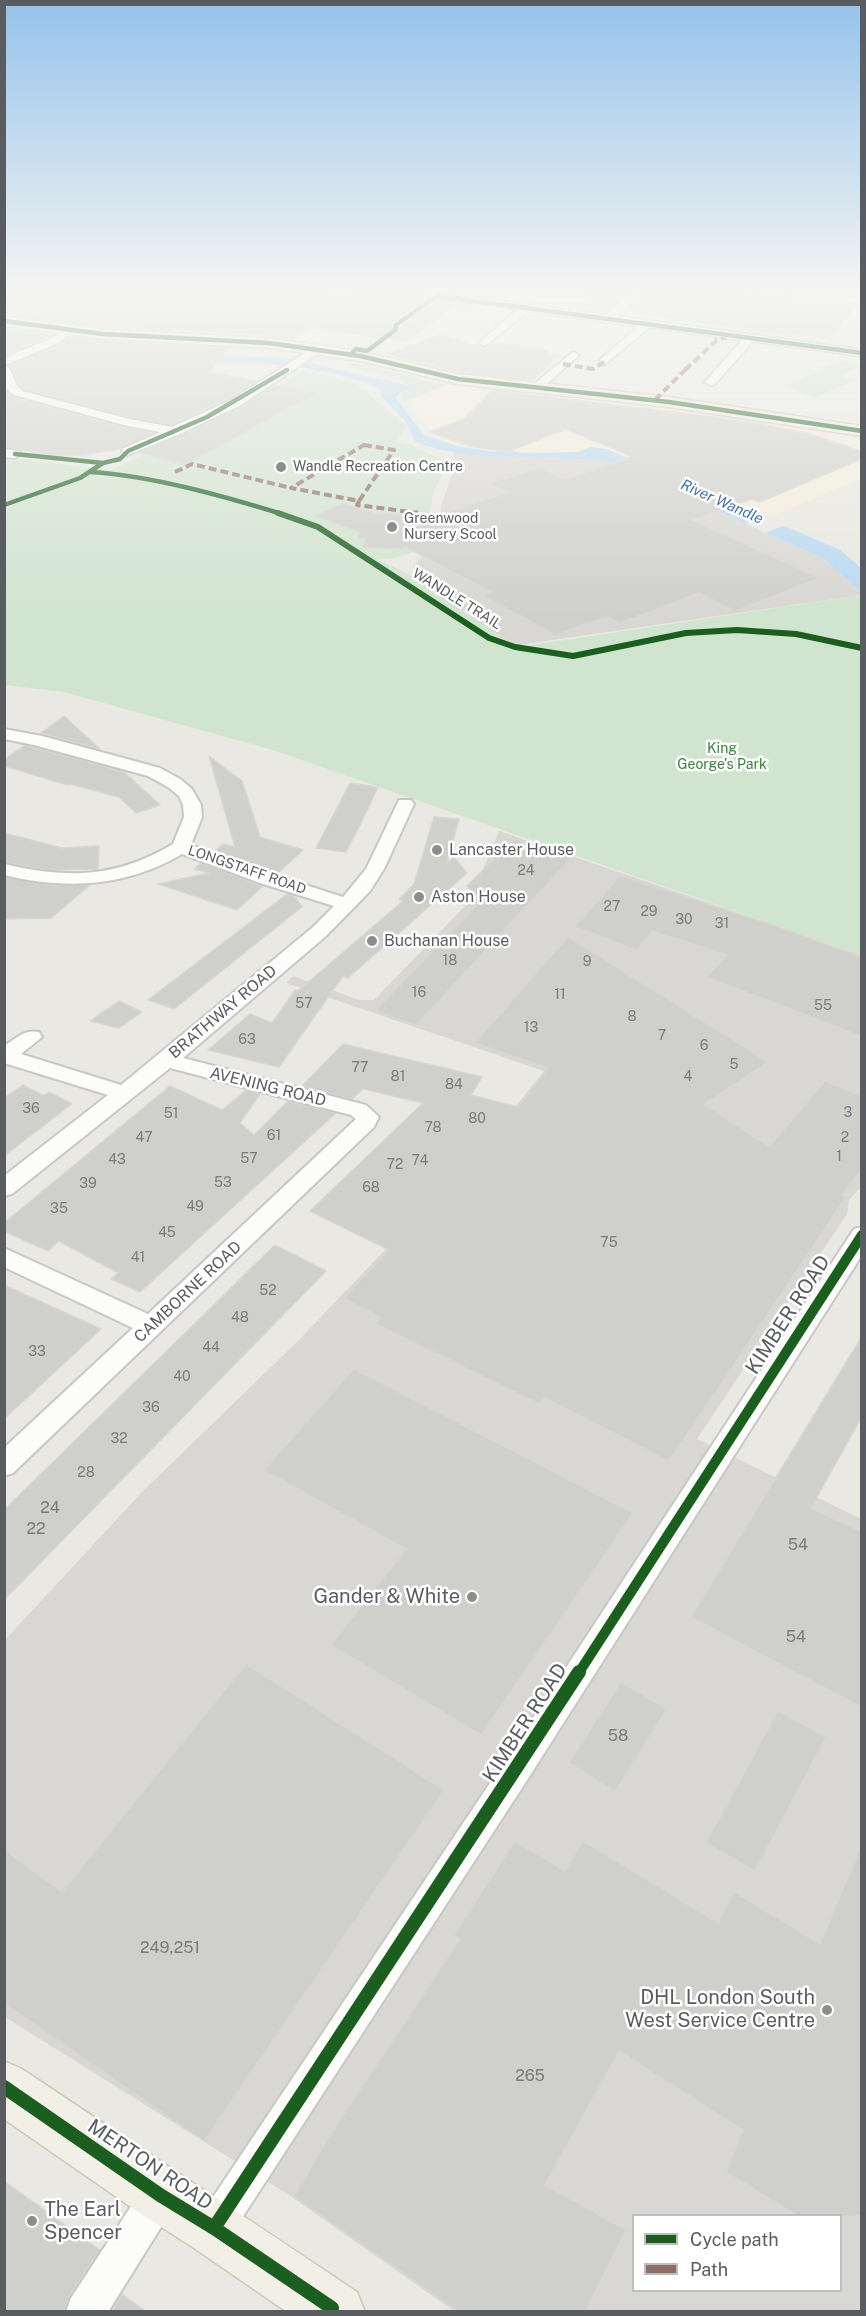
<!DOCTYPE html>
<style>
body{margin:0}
#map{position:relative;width:866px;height:2316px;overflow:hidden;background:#e9e8e3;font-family:"Public Sans",sans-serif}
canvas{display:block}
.frame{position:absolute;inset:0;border:6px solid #595d61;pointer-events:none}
.legend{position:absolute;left:632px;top:2214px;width:210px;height:78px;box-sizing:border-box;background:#fff;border:2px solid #bdbec0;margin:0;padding:8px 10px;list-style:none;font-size:18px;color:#595d61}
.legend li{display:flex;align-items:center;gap:12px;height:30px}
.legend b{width:30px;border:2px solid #bdbec0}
</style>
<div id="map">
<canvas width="866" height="2316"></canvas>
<div class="frame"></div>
<ul class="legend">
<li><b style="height:8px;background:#1b5e20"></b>Cycle path</li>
<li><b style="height:8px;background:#8d6e63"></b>Path</li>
</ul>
</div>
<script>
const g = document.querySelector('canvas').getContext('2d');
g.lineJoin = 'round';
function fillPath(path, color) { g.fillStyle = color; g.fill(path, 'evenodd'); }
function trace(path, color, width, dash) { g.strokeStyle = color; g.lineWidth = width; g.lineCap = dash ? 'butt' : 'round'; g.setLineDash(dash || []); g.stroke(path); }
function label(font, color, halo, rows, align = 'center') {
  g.font = font + ' "Public Sans",sans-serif'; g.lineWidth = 5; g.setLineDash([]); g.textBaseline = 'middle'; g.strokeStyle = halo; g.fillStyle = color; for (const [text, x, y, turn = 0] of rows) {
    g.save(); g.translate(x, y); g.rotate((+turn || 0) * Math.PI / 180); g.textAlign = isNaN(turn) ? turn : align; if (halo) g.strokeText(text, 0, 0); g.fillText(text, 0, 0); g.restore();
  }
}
fillPath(new Path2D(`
 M 445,385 L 641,406 L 837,434 L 861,440 L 861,479 L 769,517 L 599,447 L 578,452 L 523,453 L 502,449 L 495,452 L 458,446 L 437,438 L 406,401 Z`), '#f3eedc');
fillPath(new Path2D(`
 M 454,451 L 481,456 L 604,460 L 824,559 L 861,592 L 861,595 L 518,645 L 505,640 L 421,580 L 413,567 L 440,534 L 441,506 L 453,472 Z
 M 499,831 L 861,955 L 861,1187 L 849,1200 L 847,1214 L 697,1439 L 861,1519 L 861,2311 L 454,2311 L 289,2195 L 5,2017 L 4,1641 L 142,1492 L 299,1340 L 484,1146 L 544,1071 L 286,983 L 293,976 L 359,1000 L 374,1000 L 470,901 ZM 634,2216 L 840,2216 L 840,2290 L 634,2290 Z`), '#d9d7d3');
fillPath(new Path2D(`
 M 841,360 L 861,366 L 840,376 L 856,381 L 815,397 L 783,386 L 822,371 L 818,369 Z
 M 349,362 L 445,385 L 406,401 L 401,399 L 404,380 L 350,367 Z
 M 304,371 L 356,384 L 407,426 L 397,442 L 409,444 L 448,463 L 433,492 L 427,533 L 416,551 L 397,558 L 377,559 L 421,580 L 505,639 L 525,646 L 552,642 L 861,595 L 861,955 L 273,750 L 64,692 L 5,685 L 5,457 L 111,470 L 240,408 Z`), '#d1e4cf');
fillPath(new Path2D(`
 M 237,356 L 286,358 L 420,388 L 412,392 L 405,390 L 395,397 L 424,435 L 457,446 L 495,452 L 502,449 L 523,453 L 578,452 L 590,447 L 607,449 L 840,550 L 861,568 L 861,592 L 824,559 L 604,460 L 481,456 L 441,450 L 415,442 L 406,422 L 382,397 L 381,390 C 351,374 299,366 265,364 C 238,363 212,366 187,358 Z`), '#b9d9f2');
fillPath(new Path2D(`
 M 772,516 L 790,523 L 765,533 L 745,523 Z`), '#e9e8e3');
const building = new Path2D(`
 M 4,292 L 310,292 L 351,297 L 359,292 L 409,292 L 424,298 L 391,321 L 390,327 L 392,329 L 401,329 L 441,300 L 460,303 L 406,341 L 309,328 L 295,338 L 240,333 L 103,327 L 4,314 Z
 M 586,292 L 630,292 L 609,309 L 585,306 Z
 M 646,292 L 739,292 L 854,308 L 830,339 L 795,334 L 793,336 L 625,312 Z
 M 4,328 L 53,335 L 4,355 Z
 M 441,334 L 485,348 L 494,343 L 548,351 L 545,353 L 559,355 L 533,380 L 465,373 L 387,354 Z
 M 69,337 L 103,341 L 228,348 L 210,372 L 257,381 L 232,397 L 172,425 L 129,417 L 23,389 L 10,366 L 59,345 Z
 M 275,385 L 317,393 L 185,465 L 139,453 L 242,407 Z
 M 4,390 L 13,397 L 127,428 L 153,433 L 121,449 L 84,455 L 51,455 L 7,447 L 4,446 Z
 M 492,390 L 740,420 L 807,433 L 861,451 L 861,459 L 760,502 L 752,499 L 692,520 L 819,578 L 735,611 L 699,593 L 620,623 L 607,616 L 556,635 L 482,595 L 491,592 L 404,546 L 403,549 L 363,547 L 366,538 L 358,538 L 360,532 L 314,516 L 343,503 L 374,513 L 436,516 L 509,492 L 490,483 L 541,468 L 565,479 L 633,457 L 566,429 L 507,452 L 469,446 L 430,432 L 464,419 Z
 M 64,716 L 100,749 L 41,733 Z
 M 25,745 L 124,772 L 160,805 L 136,813 L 119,797 L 70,784 L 68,785 L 4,766 L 4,760 Z
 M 209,756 L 242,781 L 260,837 L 303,850 L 277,874 L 215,851 L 223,844 L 235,847 Z
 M 350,783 L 378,787 L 361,823 L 346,852 L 316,848 Z
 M 434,817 L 459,819 L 447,863 L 454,857 L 467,873 L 348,978 L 343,976 L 279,1067 L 208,1050 L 250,1014 L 272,1023 L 295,990 L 298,991 L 403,901 L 399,899 L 414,884 Z
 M 4,833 L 62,848 L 99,846 L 98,869 L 50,870 L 4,862 Z
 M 514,839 L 572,857 L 416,1025 L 375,1011 L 481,901 L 467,886 Z
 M 201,863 L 259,885 L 263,886 L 237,910 L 158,884 L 209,873 L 194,869 Z
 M 620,876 L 773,925 L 861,957 L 861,1036 L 707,977 L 727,955 L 652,931 L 637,950 L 575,927 Z
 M 4,877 L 50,885 L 90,885 L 51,918 L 4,919 Z
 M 287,894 L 294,896 L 302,907 L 174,1009 L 148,1000 Z
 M 568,937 L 768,1062 L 704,1104 L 769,1147 L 825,1081 L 861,1096 L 861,1170 L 842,1195 L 845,1198 L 669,1461 L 544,1397 L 540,1404 L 376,1324 L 381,1318 L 344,1298 L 389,1250 L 310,1211 L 423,1103 L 363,1089 L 352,1099 L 302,1086 L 343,1044 L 482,1077 L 471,1095 L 518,1107 L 548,1068 L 475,1043 Z
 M 119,1001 L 142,1012 L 119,1028 L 90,1021 Z
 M 23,1085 L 44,1096 L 49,1092 L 72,1104 L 4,1156 L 4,1098 Z
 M 170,1086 L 222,1110 L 246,1090 L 260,1094 L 240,1123 L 254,1135 L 288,1101 L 336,1113 L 140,1292 L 111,1279 L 118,1273 L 59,1241 L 48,1251 L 4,1231 L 4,1223 Z
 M 275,1245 L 326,1271 L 4,1600 L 4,1510 Z
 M 4,1285 L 101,1329 L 4,1419 Z
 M 861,1338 L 861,1418 L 811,1508 L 861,1532 L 861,1707 L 691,1617 Z
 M 354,1369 L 633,1513 L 481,1735 L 331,1645 L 406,1549 L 264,1470 Z
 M 246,1664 L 444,1790 L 204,2141 L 4,2003 L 4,1850 L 62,1892 Z
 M 621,1682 L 667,1709 L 615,1791 L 569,1763 Z
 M 778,1711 L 826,1737 L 755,1871 L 706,1843 Z
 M 515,1841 L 565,1871 L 583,1841 L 718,1923 L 734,1892 L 820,1944 L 861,1846 L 861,2216 L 798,2216 L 726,2172 L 743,2130 L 619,2051 L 545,2185 L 626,2230 L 585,2312 L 459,2312 L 294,2196 L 328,2138 L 460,1939 L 454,1935 Z
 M 4,2181 L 100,2250 L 69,2297 L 64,2312 L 4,2312 Z
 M 122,2294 L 147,2312 L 111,2312 Z`);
fillPath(building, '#cfcfcc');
trace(building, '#d8d6d2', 1.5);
const street = new Path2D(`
 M 411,292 L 437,292 L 605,315 L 633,292 L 644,292 L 617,316 L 862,350 L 862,356 L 753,341 L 715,384 L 711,385 L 705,382 L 742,340 L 650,327 L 604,365 L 600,364 L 600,360 L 639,326 L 529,311 L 485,346 L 480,343 L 481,341 L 518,309 L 440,298 L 400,327 L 392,327 L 392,323 L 429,297 Z
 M 785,292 L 813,292 L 862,298 L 862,304 L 790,295 Z
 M 68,328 L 73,331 L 58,343 L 6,365 C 14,371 13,384 22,391 L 129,419 L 172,427 L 233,399 L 313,348 L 321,348 L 323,350 L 241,405 L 180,434 L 128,455 L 122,451 L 124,448 L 161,432 L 128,426 L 14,395 L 5,388 L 4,358 L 50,339 Z
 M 573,352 L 579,355 L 577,357 L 541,389 L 533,389 L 533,385 Z
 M 4,449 L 19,451 L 21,454 L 15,458 L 4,457 Z
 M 4,729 L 42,736 L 160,768 L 180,779 L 192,789 L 201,805 L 202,817 L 191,845 L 274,875 L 343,897 L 366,869 L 399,800 L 411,800 L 414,804 L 384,869 L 370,891 L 326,936 L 183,1058 L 366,1105 L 379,1117 L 374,1127 L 13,1473 L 4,1476 L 4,1448 L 133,1328 L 4,1267 L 4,1248 L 148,1314 L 356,1119 L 351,1115 L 170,1068 L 12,1194 L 4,1196 L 4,1176 L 108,1095 L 4,1063 L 4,1046 C 16,1038 25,1029 39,1032 L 42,1037 L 21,1054 L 121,1085 L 312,928 L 334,906 L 260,883 L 182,854 C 126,887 67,890 4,875 L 4,864 C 68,879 116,878 173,844 L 184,817 L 183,805 L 179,796 L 168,787 L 148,776 L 34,745 L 4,739 Z
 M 862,1227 L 862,1255 L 522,1788 L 227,2241 L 214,2247 L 201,2241 L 195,2228 L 201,2215 L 500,1768 L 854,1229 Z
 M 160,2176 L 173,2182 L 179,2195 L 173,2208 L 108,2312 L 66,2312 L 71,2298 L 147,2182 Z`);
const primary = new Path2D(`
 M 4,316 L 103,329 L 269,338 L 360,351 L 458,374 L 669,397 L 862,426 L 862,436 L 669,407 L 458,384 L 360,361 L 269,348 L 103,339 L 4,326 Z
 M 4,2061 L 22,2069 C 133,2144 246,2217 357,2292 L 365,2312 L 287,2312 L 194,2248 L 141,2214 L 4,2119 Z`);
trace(street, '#c6c7c6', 4);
trace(primary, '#cfc8b3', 3);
fillPath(street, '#fcfcfb');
fillPath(primary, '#f1efe6');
trace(new Path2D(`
 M 563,364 L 593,369 L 604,362
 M 685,370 L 717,340 L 726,338
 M 655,400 L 685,370 L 690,371
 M 364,445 L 394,450 L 359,501 L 291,488 Z
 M 175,472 L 192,464 L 291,488
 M 359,501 L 357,505 L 418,513`), '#8d6e63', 4, [8, 4]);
trace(new Path2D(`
 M 416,513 L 418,513`), '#8d6e63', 5, [10, 5]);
trace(new Path2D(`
 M 4,321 L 103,334 L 269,343 L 360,356 L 458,379 L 669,402 L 862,431
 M 353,352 L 356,349 L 367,351 L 395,330 L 396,325 L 437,296 L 862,353
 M 15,454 L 103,463
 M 91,472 C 153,476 223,496 282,514
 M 4,505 L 80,478 L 103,463 L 120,459 L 128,451 L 207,417 L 287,370`), '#1b5e20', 4.5);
trace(new Path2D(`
 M 278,513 L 318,527 L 489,638 L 515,647 L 573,656 L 686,633 L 737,630 L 796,634 L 862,648`), '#1b5e20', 6);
trace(new Path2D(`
 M 578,1674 L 862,1235`), '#1b5e20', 10);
trace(new Path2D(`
 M 4,2087 L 160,2195 L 214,2228 L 332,2308 L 330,2312
 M 214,2228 L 579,1672`), '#1b5e20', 14);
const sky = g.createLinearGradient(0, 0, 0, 616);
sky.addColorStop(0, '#95c3ec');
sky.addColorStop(0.47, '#f5f5f2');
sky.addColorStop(1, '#f5f5f200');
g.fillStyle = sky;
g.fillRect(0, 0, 866, 616);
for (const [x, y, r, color] of [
 [281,467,6,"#8b8e8e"],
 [392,527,6,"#8b8e8e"],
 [437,850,6,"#8b8e8e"],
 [419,897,6,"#8b8e8e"],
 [372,941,6,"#8b8e8e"],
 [472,1597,6,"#8b8e8e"],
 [827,2010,6,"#8b8e8e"],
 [32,2221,6,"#8b8e8e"]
]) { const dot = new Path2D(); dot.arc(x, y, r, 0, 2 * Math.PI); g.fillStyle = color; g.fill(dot); trace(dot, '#fff', 2); }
label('14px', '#595d61', '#fff', [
 ["Wandle Recreation Centre",293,467],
 ["Greenwood",404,519],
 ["Nursery Scool",404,535]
], 'left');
label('14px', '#595d61', '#fff', [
 ["WANDLE TRAIL",457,599,32],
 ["LONGSTAFF ROAD",247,870,19]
]);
label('14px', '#3a7f3d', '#fff', [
 ["King",722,749],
 ["George's Park",722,765]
]);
label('14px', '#787b7d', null, [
 ["24",526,871],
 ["27",612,907],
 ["29",649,912],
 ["30",684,920],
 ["31",722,924],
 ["18",450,961],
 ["9",587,962],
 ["16",419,993],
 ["11",560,995],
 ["57",304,1004],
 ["55",823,1006],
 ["8",632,1017],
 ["13",531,1028],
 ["7",662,1036],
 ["63",247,1040],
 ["6",704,1046],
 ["5",734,1065],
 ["77",360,1068],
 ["81",398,1077],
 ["4",688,1077],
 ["84",454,1085],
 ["36",31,1109],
 ["3",848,1113],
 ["51",171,1114],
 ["80",477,1119],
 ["78",433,1128],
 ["61",274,1136],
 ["47",144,1138],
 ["2",845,1138],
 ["1",839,1157],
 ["57",249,1159],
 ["43",117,1160],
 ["74",420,1161],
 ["72",395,1165],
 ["53",223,1183],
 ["39",88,1184],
 ["68",371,1188],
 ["49",195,1207],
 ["35",59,1209],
 ["45",167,1233],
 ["75",609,1243],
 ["41",138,1258],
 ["52",268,1291],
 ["48",240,1318],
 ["44",211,1348],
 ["33",37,1352],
 ["40",182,1377],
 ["36",151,1408],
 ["32",119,1439],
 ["28",86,1473]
]);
label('italic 15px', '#4374a8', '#fff', [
 ["River Wandle",722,502,24]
]);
label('16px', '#595d61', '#fff', [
 ["Lancaster House",449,850],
 ["Aston House",431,897],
 ["Buchanan House",384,941]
], 'left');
label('16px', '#595d61', '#fff', [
 ["BRATHWAY ROAD",223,1012,-40],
 ["AVENING ROAD",268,1087,14],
 ["CAMBORNE ROAD",188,1292,-43]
]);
label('16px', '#787b7d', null, [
 ["24",50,1508],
 ["22",36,1529],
 ["54",798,1545],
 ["54",796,1637],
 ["58",618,1736],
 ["249,251",170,1948],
 ["265",530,2076]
]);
label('20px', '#595d61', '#fff', [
 ["KIMBER ROAD",788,1315,-57],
 ["KIMBER ROAD",525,1723,-57],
 ["MERTON ROAD",150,2165,34]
]);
label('20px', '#595d61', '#fff', [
 ["Gander & White",460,1597],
 ["DHL London South",815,1998],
 ["West Service Centre",815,2021],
 ["The Earl",44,2210,"left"],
 ["Spencer",44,2233,"left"]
], 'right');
</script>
